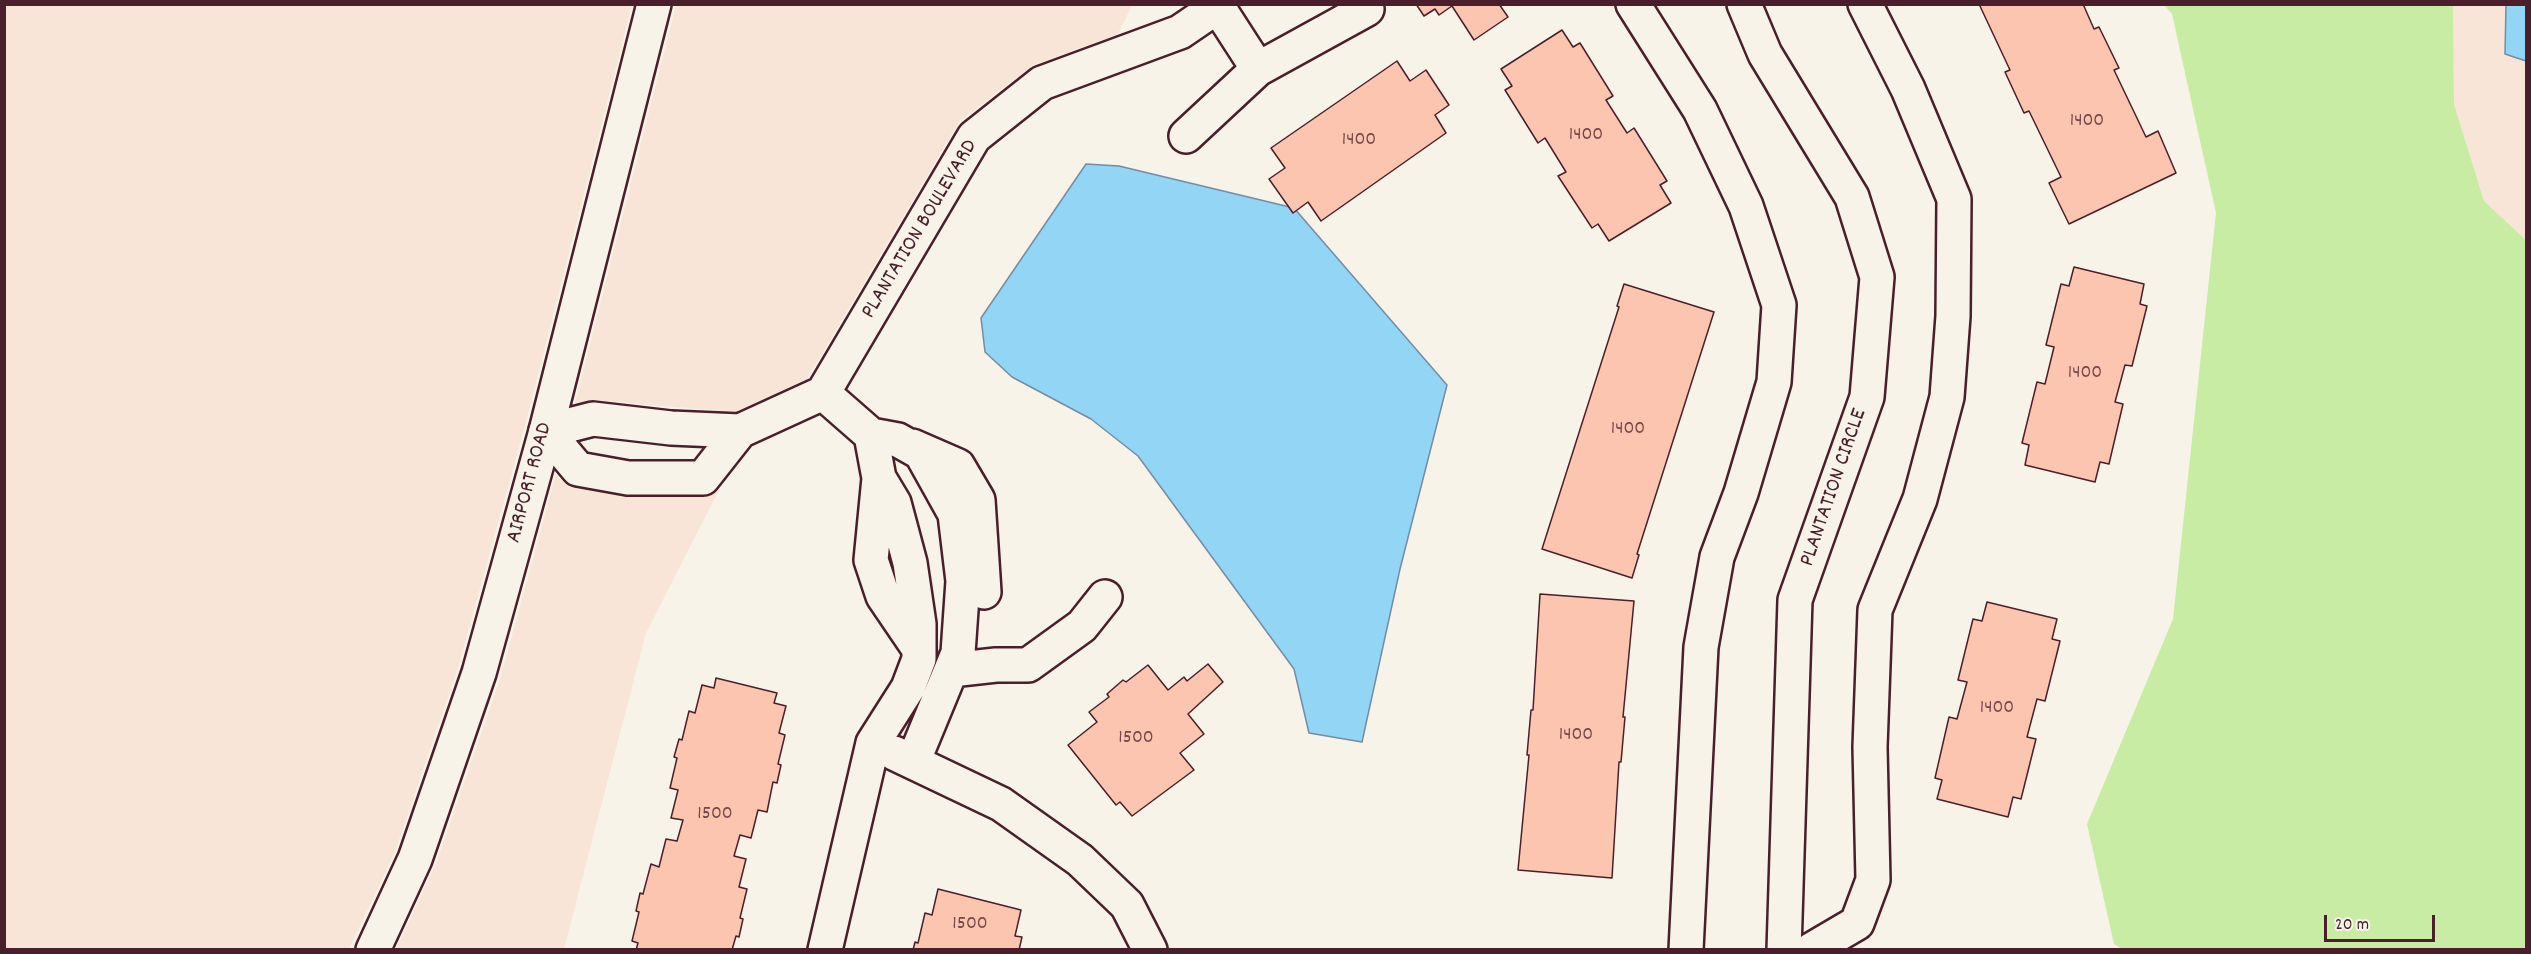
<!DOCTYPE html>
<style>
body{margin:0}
#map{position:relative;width:2531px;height:954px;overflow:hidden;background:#f7f3e8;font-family:Dekko,sans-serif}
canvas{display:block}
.frame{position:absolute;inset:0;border:6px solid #4a1f2b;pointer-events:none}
.scale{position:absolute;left:2324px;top:915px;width:111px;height:27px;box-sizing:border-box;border:3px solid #4a1f2b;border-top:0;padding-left:8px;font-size:18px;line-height:21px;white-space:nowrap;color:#4a1f2b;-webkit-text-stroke:4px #f7f3e8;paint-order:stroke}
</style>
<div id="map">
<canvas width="2531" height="954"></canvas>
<div class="frame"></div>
<div class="scale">20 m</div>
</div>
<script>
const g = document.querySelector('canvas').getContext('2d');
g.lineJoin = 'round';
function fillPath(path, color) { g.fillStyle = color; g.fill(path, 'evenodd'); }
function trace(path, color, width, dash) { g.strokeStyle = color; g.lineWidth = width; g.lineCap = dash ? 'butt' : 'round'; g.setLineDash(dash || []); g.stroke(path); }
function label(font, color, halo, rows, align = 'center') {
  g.font = font + ' Dekko,sans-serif'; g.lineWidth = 4.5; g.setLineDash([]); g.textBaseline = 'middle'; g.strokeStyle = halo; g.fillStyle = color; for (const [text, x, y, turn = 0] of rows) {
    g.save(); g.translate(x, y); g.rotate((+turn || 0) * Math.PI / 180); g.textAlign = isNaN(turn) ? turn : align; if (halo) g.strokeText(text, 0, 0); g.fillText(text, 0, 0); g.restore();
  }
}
fillPath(new Path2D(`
 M 5,4 L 632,5 L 525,426 L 458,668 L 395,852 L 349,949 L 5,949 Z
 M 676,5 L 676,4 L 1132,5 L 1118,34 L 1033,65 L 959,122 L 807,379 L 735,412 L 594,400 L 575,403 Z
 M 2453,5 L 2506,5 L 2505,54 L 2526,61 L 2526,240 L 2484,201 L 2454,104 Z
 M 556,474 L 562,481 L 576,488 L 626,497 L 704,497 L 719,490 L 646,633 L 564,949 L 396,949 L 435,866 L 500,679 Z`), '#f8e5d7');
fillPath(new Path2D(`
 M 2164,5 L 2453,5 L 2454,104 L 2484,201 L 2526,240 L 2526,949 L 2123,950 L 2114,944 L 2087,824 L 2173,619 L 2216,213 L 2172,14 Z`), '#c9eca4');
const water = new Path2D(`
 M 2506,5 L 2526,5 L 2526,61 L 2505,54 Z
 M 1086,164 L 1119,166 L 1294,208 L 1447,385 L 1400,569 L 1362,742 L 1309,733 L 1294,669 L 1138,456 L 1091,419 L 1012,377 L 985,352 L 981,318 Z`);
fillPath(water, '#92d5f4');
trace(water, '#758ca4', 1.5);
const building = new Path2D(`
 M 1416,4 L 1499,4 L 1508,17 L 1474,40 L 1452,6 L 1439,15 L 1435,9 L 1424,16 Z
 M 1979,4 L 2083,4 L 2094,29 L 2099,27 L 2119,68 L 2114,70 L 2146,137 L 2158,131 L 2176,173 L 2069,224 L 2049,183 L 2061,177 L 2029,111 L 2024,113 L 2005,72 L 2010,70 Z
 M 1562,30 L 1573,47 L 1580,43 L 1613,96 L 1606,100 L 1627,133 L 1634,128 L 1667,181 L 1660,185 L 1671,203 L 1609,241 L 1598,224 L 1592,228 L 1558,176 L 1566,172 L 1545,138 L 1538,143 L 1505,90 L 1512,86 L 1501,69 Z
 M 1397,61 L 1410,81 L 1426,70 L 1449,105 L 1435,115 L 1446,133 L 1321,221 L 1308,202 L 1293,213 L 1269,179 L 1285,168 L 1271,148 Z
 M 2074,267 L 2144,284 L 2140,304 L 2147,306 L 2132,366 L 2125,365 L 2115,402 L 2123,404 L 2109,464 L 2100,462 L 2095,482 L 2025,465 L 2029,445 L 2022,443 L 2037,382 L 2045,384 L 2054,347 L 2046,345 L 2061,284 L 2069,286 Z
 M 1624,284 L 1714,312 L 1637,554 L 1639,555 L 1632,578 L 1542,549 L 1619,307 L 1617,306 Z
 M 1540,594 L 1634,601 L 1623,717 L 1625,717 L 1621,762 L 1619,762 L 1612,878 L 1518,870 L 1529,755 L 1527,755 L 1531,710 L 1533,710 Z
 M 1987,602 L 2057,619 L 2052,639 L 2060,641 L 2045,701 L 2037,699 L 2027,737 L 2036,739 L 2021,799 L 2013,797 L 2008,817 L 1937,799 L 1942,780 L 1935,778 L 1949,717 L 1957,719 L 1967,682 L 1958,680 L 1973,619 L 1982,621 Z
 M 1208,664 L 1223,682 L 1188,714 L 1204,734 L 1180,753 L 1194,770 L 1132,816 L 1120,802 L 1116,805 L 1068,745 L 1097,722 L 1089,712 L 1109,697 L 1107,694 L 1123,680 L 1126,682 L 1148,665 L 1168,690 L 1184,677 L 1187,681 Z
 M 716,678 L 777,693 L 774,703 L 786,706 L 779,733 L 785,735 L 778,764 L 781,765 L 777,783 L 773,782 L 767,812 L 758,810 L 751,838 L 740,835 L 734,856 L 746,859 L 739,887 L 747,889 L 740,918 L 743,919 L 739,937 L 736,936 L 732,950 L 636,950 L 638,943 L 632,941 L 639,912 L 636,911 L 640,893 L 643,894 L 651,864 L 659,867 L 666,839 L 677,841 L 683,820 L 671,818 L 678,790 L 670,788 L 677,758 L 674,757 L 679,739 L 682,740 L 689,711 L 695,713 L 702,685 L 714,688 Z
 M 938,889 L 1021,910 L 1015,936 L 1022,937 L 1019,950 L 913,950 L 915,942 L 918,943 L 925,913 L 932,915 Z`);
fillPath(building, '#fcc5af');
trace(building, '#4a1f2b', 1.5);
const minor = new Path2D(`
 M 1633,4 L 1700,110 L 1746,206 L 1779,305 L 1774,382 L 1741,493 L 1717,557 L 1701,647 L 1686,950
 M 1744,4 L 1765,54 L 1852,197 L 1877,277 L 1867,397 L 1795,600 L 1784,950
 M 1218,7 L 1258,69
 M 1186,136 L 1258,69 L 1367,9
 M 823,393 L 871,435 L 898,440 L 921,453 L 955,514 L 963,581 L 958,653 L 913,762
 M 593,419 L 671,428 L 740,431 L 703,478 L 628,478 L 578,469 L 546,431 Z
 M 740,431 L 823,393 L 974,137 L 1042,83 L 1180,32 L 1221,4
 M 912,446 L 958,466 L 978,500 L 984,592
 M 879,478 L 871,560 L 883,596 L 919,649
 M 951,670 L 996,665 L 1028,665 L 1082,626 L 1105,597
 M 894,753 L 1001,804 L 1080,860 L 1127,905 L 1150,950
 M 825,950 L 873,743 L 908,688 L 919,659 L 919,624 L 910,563 L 894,503 L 879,478 L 871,435
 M 1811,950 L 1857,923 L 1873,880 L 1870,747 L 1875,610 L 1920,499 L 1947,397 L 1953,316 L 1954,199 L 1908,89 L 1865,4`);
const tertiary = new Path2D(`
 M 373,950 L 415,859 L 479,673 L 546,431 L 654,4`);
trace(minor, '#4a1f2b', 38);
trace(tertiary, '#4a1f2b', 38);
trace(minor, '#f7f3e8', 33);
trace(tertiary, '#f7f3e8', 33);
label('20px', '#76484c', null, [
 ["1400",2087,122],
 ["1400",1586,136],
 ["1400",1359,141],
 ["1400",2085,374],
 ["1400",1628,430],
 ["1400",1997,709],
 ["1400",1576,736],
 ["1500",1136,739],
 ["1500",715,815],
 ["1500",970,925]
]);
label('22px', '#4a1f2b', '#f7f3e8', [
 ["PLANTATION BOULEVARD",921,230,-59],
 ["AIRPORT ROAD",531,483,-75],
 ["PLANTATION CIRCLE",1835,488,-71]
]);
</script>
